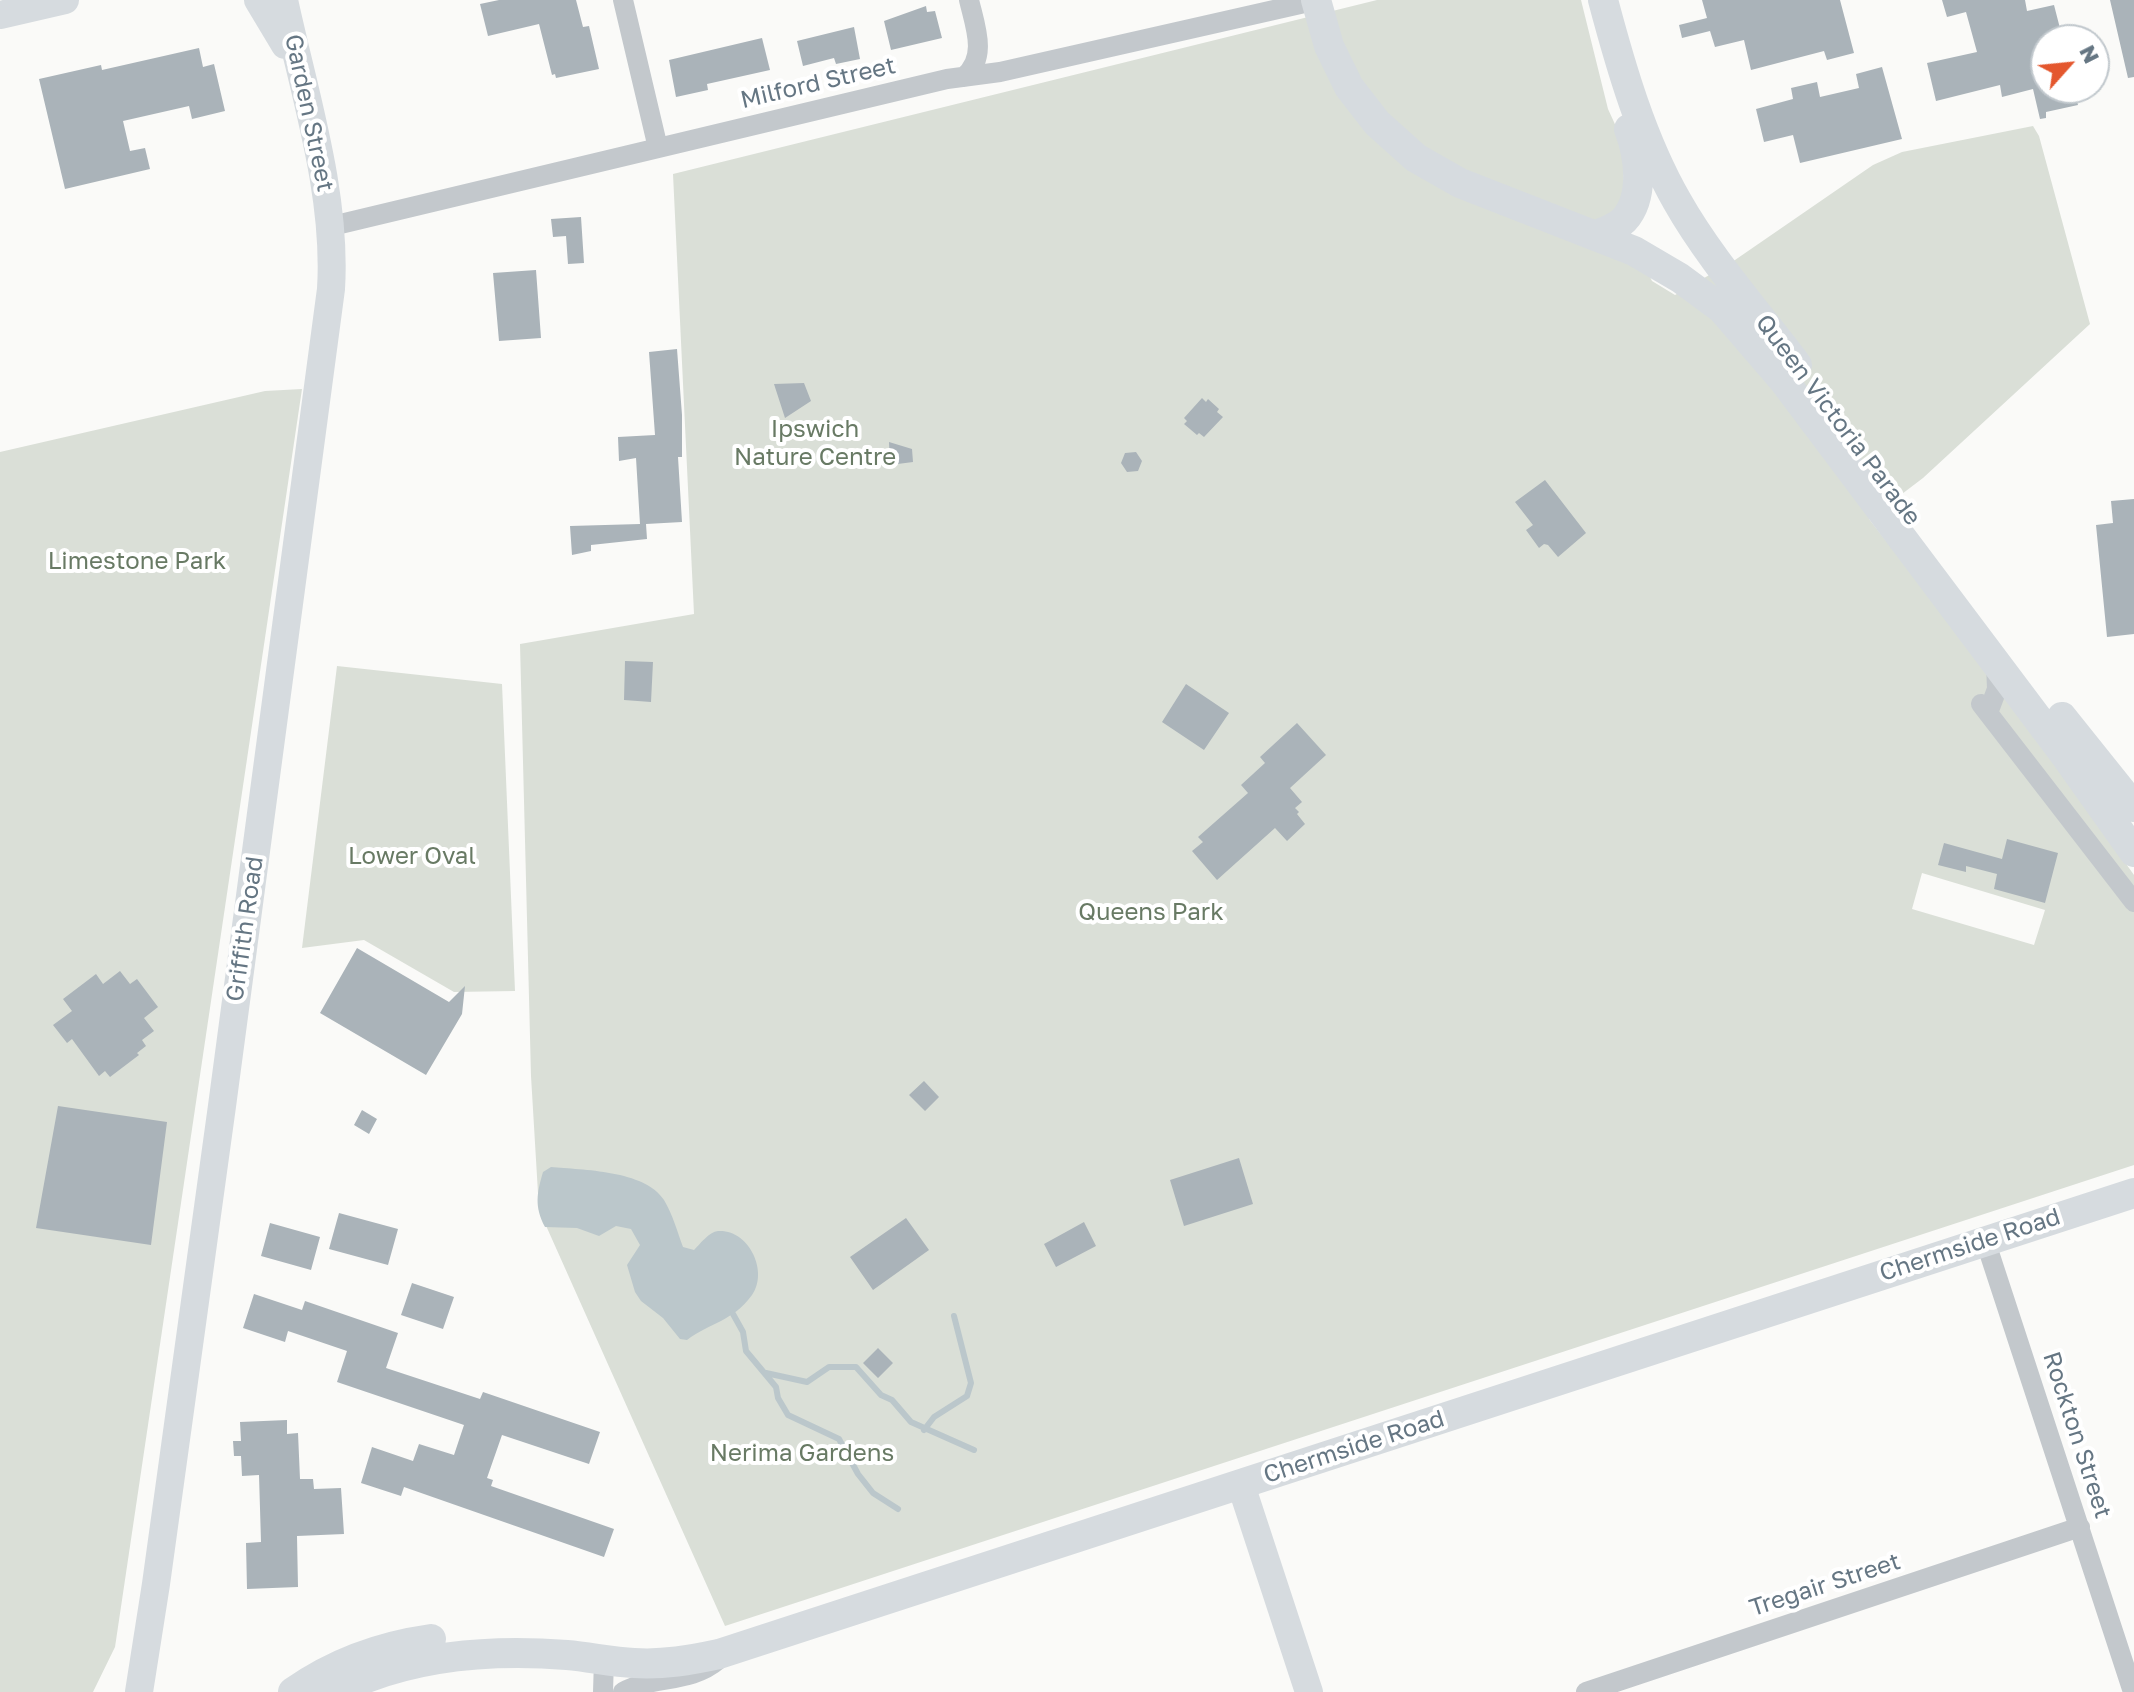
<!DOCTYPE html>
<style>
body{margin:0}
#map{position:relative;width:2134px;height:1692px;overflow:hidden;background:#fafaf8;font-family:"Golos Text",sans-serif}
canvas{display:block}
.north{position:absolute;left:2030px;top:24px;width:80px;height:80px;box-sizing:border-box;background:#fff;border:2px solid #c1c8cd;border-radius:50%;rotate:63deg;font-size:22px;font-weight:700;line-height:32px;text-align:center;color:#657683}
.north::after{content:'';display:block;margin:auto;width:28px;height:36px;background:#e4572e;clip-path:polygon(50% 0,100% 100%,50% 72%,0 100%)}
</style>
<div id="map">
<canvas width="2134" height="1692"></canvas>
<div class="north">N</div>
</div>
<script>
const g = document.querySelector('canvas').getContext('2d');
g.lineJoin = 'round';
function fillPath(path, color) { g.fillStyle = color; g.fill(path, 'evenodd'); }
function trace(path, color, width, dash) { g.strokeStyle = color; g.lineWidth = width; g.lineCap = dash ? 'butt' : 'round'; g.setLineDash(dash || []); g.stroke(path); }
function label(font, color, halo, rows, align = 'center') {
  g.font = font + ' "Golos Text",sans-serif'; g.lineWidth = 8; g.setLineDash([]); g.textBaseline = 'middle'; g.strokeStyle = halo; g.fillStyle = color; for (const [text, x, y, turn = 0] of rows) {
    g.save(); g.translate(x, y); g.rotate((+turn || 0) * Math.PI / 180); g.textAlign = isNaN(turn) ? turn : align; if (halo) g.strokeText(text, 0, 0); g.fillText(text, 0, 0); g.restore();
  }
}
fillPath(new Path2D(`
 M 1377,0 L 1581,0 L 1608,109 L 1624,144 L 1623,198 L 1617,208 L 1652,281 L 1675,295 L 1735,260 L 1873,165 L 1902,152 L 2033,126 L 2039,136 L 2090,324 L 1923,478 L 1869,519 L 2001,688 L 2134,875 L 2134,1165 L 725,1626 L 539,1210 L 531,1076 L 520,644 L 694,614 L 673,174 ZM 1922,873 L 2045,910 L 2034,945 L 1912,909 Z
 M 302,389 L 115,1647 L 93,1692 L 0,1692 L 0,452 L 265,391 Z
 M 337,666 L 502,684 L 515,991 L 454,992 L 364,940 L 302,948 Z`), '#dadfd7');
fillPath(new Path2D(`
 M 551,1167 C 582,1170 645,1170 664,1200 C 673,1215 677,1231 683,1247 L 694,1250 C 700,1244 709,1232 718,1231 C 749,1229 769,1272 752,1295 C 732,1322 711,1322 687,1340 L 680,1339 L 663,1318 L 641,1301 L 635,1292 L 627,1265 L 640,1245 L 631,1229 L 616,1226 L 599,1236 L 577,1228 L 545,1227 C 534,1206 537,1193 543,1172 Z`), '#bbc7cb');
trace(new Path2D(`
 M 733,1314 L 743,1332 L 746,1351 L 776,1387 L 778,1398 L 788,1415 L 839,1439 L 858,1474 L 873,1493 L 898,1509
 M 766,1373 L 807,1382 L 829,1367 L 856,1367 L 881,1395 L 892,1400 L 911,1422 L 974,1450
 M 924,1430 L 934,1417 L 967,1396 L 971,1383 L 954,1316`), '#bbc7cb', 6);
fillPath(new Path2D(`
 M 499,0 L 576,0 L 583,27 L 589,26 L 599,69 L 556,78 L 555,74 L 552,75 L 539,24 L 488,36 L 480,4 Z
 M 1702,0 L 1840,0 L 1854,53 L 1827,60 L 1824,51 L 1751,70 L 1744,40 L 1715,47 L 1710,31 L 1682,38 L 1679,25 L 1707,18 Z
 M 1942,0 L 2025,0 L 2027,11 L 2054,5 L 2063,40 L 2046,40 L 2046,88 L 2074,88 L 2078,105 L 2046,112 L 2046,118 L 2040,119 L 2033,89 L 2002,97 L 2000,85 L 1936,101 L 1927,63 L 1977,52 L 1966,12 L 1947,17 Z
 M 2110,0 L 2134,0 L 2134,77 L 2128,78 Z
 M 926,6 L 927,12 L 935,11 L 942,38 L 891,50 L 884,21 Z
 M 854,27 L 860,59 L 836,64 L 834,58 L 803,66 L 797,41 Z
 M 762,38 L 770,70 L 707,84 L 708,90 L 676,97 L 669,60 Z
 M 199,48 L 203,67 L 214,64 L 225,111 L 192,119 L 189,106 L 123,121 L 130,151 L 145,148 L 150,169 L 65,189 L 39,79 L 101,65 L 102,70 Z
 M 1882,67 L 1902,139 L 1800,163 L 1793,135 L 1764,142 L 1756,109 L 1793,99 L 1791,88 L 1817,82 L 1820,97 L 1859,88 L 1856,74 Z
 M 581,217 L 584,263 L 568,264 L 566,236 L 553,237 L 551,219 Z
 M 536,270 L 541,338 L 499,341 L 493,273 Z
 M 677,349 L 682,415 L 682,457 L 678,457 L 682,522 L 646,524 L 647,539 L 591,545 L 591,551 L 572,555 L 570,526 L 640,524 L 636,458 L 619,461 L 618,437 L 655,435 L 649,352 Z
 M 804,383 L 811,401 L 785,418 L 774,384 Z
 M 1202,398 L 1206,402 L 1208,399 L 1219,409 L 1217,412 L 1223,417 L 1204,437 L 1199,433 L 1197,435 L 1184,424 L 1187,421 L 1184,418 Z
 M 889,442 L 912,449 L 913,462 L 890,465 Z
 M 1136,452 L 1142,461 L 1138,471 L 1127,472 L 1121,463 L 1125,453 Z
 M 1545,480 L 1586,533 L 1558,557 L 1548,545 L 1544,544 L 1539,548 L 1526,530 L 1533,525 L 1515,502 Z
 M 2134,499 L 2134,634 L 2107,637 L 2096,525 L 2113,523 L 2111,501 Z
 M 625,661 L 653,662 L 651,702 L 624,700 Z
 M 1186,684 L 1229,713 L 1204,750 L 1162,722 Z
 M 1297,723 L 1326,755 L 1290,788 L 1302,802 L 1295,808 L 1299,812 L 1297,814 L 1305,824 L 1287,841 L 1275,828 L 1217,880 L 1192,851 L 1203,842 L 1198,837 L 1248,793 L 1241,785 L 1265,763 L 1260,757 Z
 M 2007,839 L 2058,853 L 2045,903 L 1994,889 L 1997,874 L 1966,866 L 1966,872 L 1938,865 L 1944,843 L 2002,859 Z
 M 357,948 L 449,1002 L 465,986 L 462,1014 L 426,1075 L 320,1013 Z
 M 120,971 L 130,984 L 137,979 L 158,1007 L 144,1018 L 154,1031 L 142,1040 L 146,1046 L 137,1053 L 139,1055 L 110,1077 L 105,1071 L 99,1076 L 72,1039 L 67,1043 L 53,1025 L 72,1011 L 63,999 L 96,974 L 103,984 Z
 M 924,1081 L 939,1097 L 925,1111 L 909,1095 Z
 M 58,1106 L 167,1122 L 151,1245 L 36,1228 Z
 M 362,1110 L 377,1119 L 369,1134 L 354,1125 Z
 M 1239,1158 L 1253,1204 L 1184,1226 L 1170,1180 Z
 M 339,1213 L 398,1229 L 388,1265 L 329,1249 Z
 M 906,1218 L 929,1250 L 873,1290 L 850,1257 Z
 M 1084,1222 L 1096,1246 L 1056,1267 L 1044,1244 Z
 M 270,1223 L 320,1237 L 311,1270 L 261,1256 Z
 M 412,1283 L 454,1297 L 443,1329 L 401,1315 Z
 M 254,1294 L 302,1310 L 305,1301 L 398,1333 L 386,1368 L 480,1399 L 483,1392 L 600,1432 L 589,1464 L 502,1435 L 487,1478 L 493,1480 L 491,1486 L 614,1529 L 604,1557 L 404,1487 L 401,1496 L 361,1483 L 372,1447 L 413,1461 L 419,1444 L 454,1455 L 464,1425 L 337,1382 L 347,1351 L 288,1331 L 285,1342 L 243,1328 Z
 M 878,1348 L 893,1363 L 878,1378 L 863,1363 Z
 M 287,1420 L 287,1434 L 298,1433 L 300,1479 L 313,1479 L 314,1489 L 341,1488 L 344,1534 L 297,1536 L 298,1587 L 247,1589 L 246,1543 L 261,1542 L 259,1475 L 242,1476 L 241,1456 L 234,1456 L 233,1441 L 241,1441 L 240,1422 Z`), '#aab3b9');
trace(new Path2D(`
 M 623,0 L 658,148
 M 964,77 C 988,57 975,26 969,0
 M 332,226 L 947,79 L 1000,72 L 1318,0
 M 1981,704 L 2134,902
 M 1988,713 L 1997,689 L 1996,663
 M 1985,1240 L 2133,1692
 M 603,1692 L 604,1660
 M 623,1692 C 654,1675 690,1684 718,1660
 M 1586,1692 L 2080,1527`), '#c3c8cc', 20);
trace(new Path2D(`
 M 258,0 L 285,45
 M 0,15 L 65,0
 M 1241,1485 L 1309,1692
 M 139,1692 L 156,1584 L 222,1106 L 331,289 C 337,194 304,93 284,0`), '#d6dbdf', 28);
trace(new Path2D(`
 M 1316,0 L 1329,46 L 1349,87 L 1377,123 L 1416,158 L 1460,183 L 1634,251 L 1680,278 L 1722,309 L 1784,381 L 2065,755 L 2134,852
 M 1603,0 C 1621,68 1642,140 1677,201 C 1709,258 1758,313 1797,365
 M 1597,235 C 1606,231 1617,227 1624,220 C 1645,197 1639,155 1629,129
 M 2062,717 L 2134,807
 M 293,1692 C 334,1663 381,1646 431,1639
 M 335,1692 C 407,1655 488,1649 567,1655 C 590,1657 612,1662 634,1663 C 663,1665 691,1660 719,1654 L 2134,1193`), '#d6dbdf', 30);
label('24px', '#657683', '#fff', [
 ["Milford Street",818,83,-13],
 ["Garden Street",309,113,78],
 ["Queen Victoria Parade",1838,420,53],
 ["Griffith Road",245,929,-82],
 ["Chermside Road",1970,1245,-18],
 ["Rockton Street",2077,1435,72],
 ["Chermside Road",1354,1447,-18],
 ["Tregair Street",1825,1585,-18]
]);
label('24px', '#687a64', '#fff', [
 ["Ipswich",815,429],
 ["Nature Centre",815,457],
 ["Limestone Park",137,561],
 ["Lower Oval",412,856],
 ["Queens Park",1151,912],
 ["Nerima Gardens",802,1453]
]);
</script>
